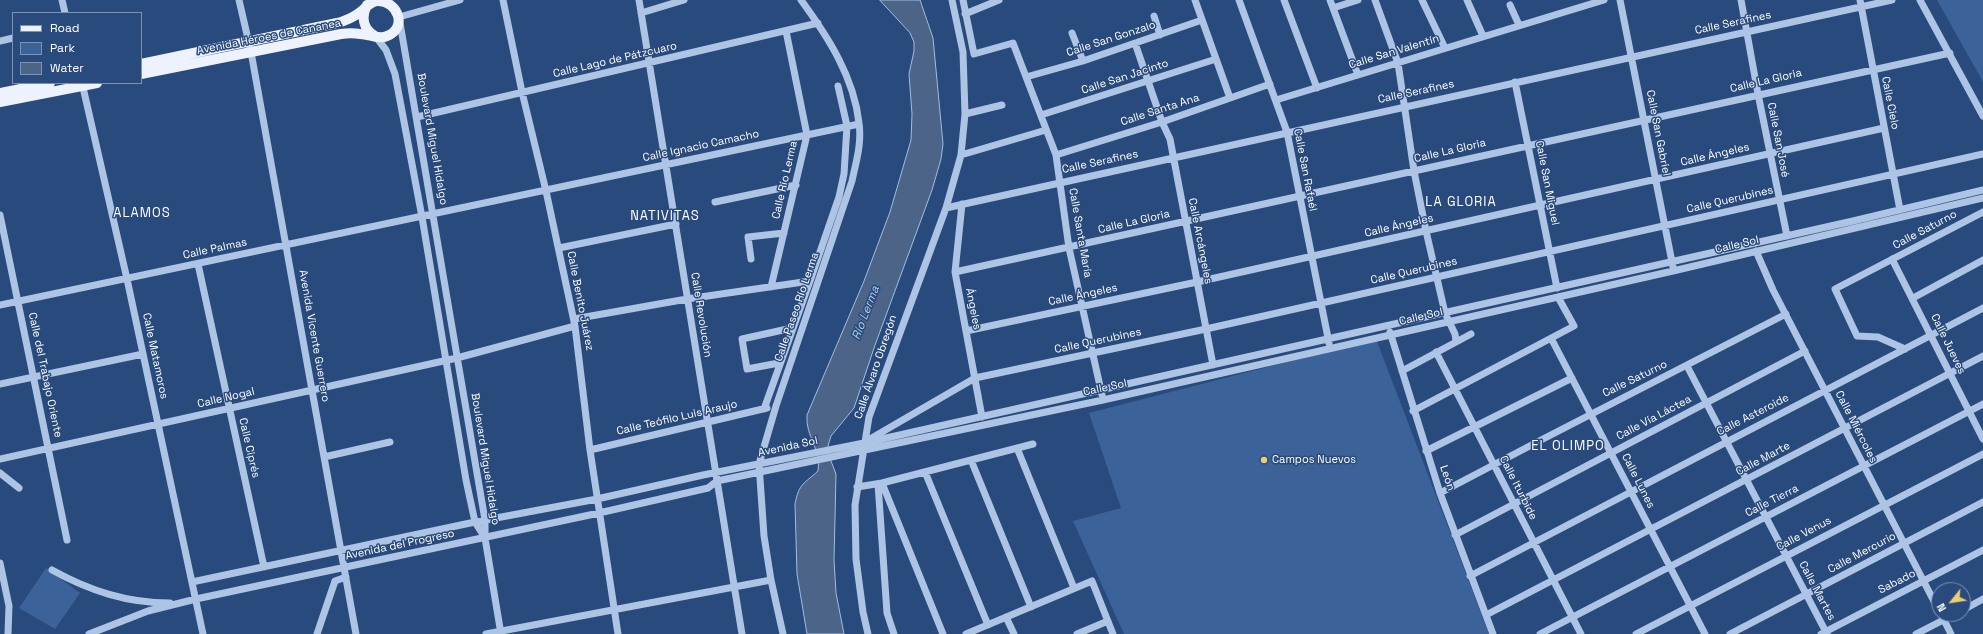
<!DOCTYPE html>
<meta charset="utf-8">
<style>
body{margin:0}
#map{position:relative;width:1983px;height:634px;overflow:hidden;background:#284a7c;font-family:"Space Grotesk",sans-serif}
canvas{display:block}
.legend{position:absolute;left:12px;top:12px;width:130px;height:72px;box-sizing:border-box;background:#284a7c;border:1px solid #7e92b0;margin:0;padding:5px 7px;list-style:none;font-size:12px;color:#fff}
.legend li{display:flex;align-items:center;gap:8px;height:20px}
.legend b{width:20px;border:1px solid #7e92b0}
.north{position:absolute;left:1931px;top:582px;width:40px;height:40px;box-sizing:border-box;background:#284a7c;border:1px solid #7e92b0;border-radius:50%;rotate:240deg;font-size:11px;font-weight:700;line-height:16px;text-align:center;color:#fff}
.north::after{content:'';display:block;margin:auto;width:14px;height:18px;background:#ebcd74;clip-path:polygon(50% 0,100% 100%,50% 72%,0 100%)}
</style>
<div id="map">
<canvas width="1983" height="634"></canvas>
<ul class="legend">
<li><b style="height:5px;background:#edf2fc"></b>Road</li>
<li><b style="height:11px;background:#3c6399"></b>Park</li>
<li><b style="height:11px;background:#4b6488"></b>Water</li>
</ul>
<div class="north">N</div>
</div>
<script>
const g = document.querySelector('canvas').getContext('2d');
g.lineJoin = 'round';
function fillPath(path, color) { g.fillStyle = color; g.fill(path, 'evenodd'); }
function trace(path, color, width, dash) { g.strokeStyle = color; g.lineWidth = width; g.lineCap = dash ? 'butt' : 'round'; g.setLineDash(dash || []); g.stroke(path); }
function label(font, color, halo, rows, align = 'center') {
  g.font = font + ' "Space Grotesk",sans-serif'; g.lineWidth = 3; g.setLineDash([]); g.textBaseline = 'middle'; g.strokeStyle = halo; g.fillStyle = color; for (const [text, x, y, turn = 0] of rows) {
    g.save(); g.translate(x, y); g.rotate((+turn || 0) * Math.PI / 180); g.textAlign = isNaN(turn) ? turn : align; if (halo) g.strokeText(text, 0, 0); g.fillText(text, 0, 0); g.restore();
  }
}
fillPath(new Path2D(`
 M 1937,0 L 1983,0 L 1983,82 Z
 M 1376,339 L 1489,634 L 1124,634 L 1073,521 L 1121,508 L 1089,413 Z
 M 46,568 L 80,593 L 55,629 L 19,608 Z`), '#3c6399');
const water = new Path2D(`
 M 880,0 L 920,0 L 933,38 L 943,144 L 941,159 L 932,190 L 874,348 L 854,408 L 831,436 L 828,446 L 829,456 L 836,474 L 834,560 L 836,593 L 844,634 L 807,634 L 797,574 L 795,504 C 799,483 804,484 818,471 C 822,450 805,436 807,415 L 864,281 L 890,212 L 911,140 L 912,114 L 909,74 L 914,51 L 914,42 L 910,33 Z`);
fillPath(water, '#4b6488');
trace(water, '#a2bee4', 1);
trace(new Path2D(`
 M 62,0 L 65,13
 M 239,0 L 251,52 L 356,634
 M 460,0 L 399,17 L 485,520 L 485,538 L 501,634
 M 503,0 L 522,92 L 546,191 L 575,326 L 590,450 L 618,634
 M 639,0 L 742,634
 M 963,0 L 974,54 L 1013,43 L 1056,155 L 1069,248 L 1102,395
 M 1195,0 L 1230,98
 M 1239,0 L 1287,132 L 1329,343
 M 1284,0 L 1317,88
 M 1330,0 L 1358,75
 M 1375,0 L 1398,63 L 1414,171 L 1426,231 L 1445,313 L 1455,334 L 1456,341
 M 1422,0 L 1445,48
 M 1467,0 L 1483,36
 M 1620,0 L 1673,267
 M 1741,0 L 1758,94 L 1787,236
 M 1860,0 L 1900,210
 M 1920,0 L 1983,116
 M 1510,5 L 1519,25
 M 1333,8 L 1358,0
 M 641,13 L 684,0
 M 965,14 L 999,0
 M 1154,16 L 1160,35
 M 1072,33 L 1083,61
 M 376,37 L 386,50 L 395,74 L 422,217 L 466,480 L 475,522 L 485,538
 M 0,41 L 13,38
 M 1135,43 L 1162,122 L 1170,139 L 1213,365
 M 1026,77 L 1083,61 L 1202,20
 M 1515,82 L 1557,288
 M 82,83 L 127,279 L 203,634
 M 1276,100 L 1604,0
 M 965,114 L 1002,105
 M 1041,115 L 1216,59
 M 417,117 L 818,23
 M 961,155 L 1046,130
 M 1056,155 L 1162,122 L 1270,84
 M 715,202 L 796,185
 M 962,204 L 955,272 L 982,417
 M 946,208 L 1892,0
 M 0,215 L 67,540
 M 559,248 L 676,224
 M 1756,251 L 1773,290 L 1939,611
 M 751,259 L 748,237 L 784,233
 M 1892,259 L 1983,439
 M 198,264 L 264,567
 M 955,272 L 1950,53
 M 771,287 L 807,135 L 786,31
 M 1913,298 L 1983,260
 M 0,305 L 859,124
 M 574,319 L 687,299 L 810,281
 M 966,331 L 1197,282 L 1884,128
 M 1390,332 L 1440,493 L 1493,634
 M 1551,338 L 1705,634
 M 1905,349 L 1878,337 L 1857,336 L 1835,289 L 1983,212
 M 1436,352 L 1581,634
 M 779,363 L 747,369 L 742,339 L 792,328
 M 1687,366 L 1827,634
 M 1402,371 L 1471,334
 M 0,384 L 143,354
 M 764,409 L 810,281 L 839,197 L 844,174 L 847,126 L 838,86
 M 1413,411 L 1574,326 L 1558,297
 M 870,439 L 975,378 L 1206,329 L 1983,154
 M 1017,448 L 1074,588
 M 590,450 L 767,408
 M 1426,451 L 1572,378
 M 324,457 L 390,442
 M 0,459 L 457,358 L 575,326
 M 971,460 L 1031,607
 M 925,472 L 988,625
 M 0,473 L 19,488
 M 882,483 L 943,634
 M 878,484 L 887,613 L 894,634
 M 857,487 L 882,483 L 1033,444
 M 1440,493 L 1543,439 L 1786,314
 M 1455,535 L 1805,351
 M 0,563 L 9,606 L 8,634
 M 52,570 C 90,591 127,603 170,603
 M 1470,576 L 1983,308
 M 192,582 L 475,522 L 597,499 L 703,475 L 864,443 L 1853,221 L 1983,190
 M 1963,610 L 1983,599
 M 1486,615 L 1983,356
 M 1942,616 L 1951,634
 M 1006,617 L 1014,634
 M 89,634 L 148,611 L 196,599 L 599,513 L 708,488 L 717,481 L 1103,400 L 1673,271 L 1983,198
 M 317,634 L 335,581 L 346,577
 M 486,634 L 771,580
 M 783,634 L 771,580 L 764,536 L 759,464 L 776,406 L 852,181 C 856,162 862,143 859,123 C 854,77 828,37 801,0
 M 868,634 L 863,612 L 856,559 L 855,505 L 869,417 L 946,208 L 961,155 L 965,114 L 963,52 L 952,0
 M 966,634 L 1092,581 L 1113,634
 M 1077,634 L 1108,621
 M 1540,634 L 1983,404
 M 1636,634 L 1983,454
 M 1730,634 L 1983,502
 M 1821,634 L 1983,550
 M 1916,634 L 1955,614`), '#adc4e4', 7);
trace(new Path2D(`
 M 367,5 C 361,17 363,29 375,36
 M 141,64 L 337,23 C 345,21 352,18 359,13 C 365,9 369,2 377,1 C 398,0 408,28 387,36 C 379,40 369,34 360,34 C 354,33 348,33 341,34 L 141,74
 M 0,93 L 50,83
 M 0,102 L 97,83`), '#edf2fc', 10);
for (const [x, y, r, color] of [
 [1264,460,4,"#ebcd74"]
]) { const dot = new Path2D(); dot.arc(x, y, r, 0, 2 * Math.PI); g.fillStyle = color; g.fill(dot); trace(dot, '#284a7c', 1.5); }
label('11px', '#fff', '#284a7c', [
 ["Calle Serafines",1733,23,-12],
 ["Avenida Héroes de Cananea",269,37,-11],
 ["Calle San Gonzalo",1111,39,-18],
 ["Calle San Valentín",1394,52,-17],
 ["Calle Lago de Pátzcuaro",615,60,-13],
 ["Calle San Jacinto",1125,77,-18],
 ["Calle La Gloria",1766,81,-13],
 ["Calle Serafines",1416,92,-12],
 ["Calle Cielo",1890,103,79],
 ["Calle Santa Ana",1160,110,-18],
 ["Calle San Gabriel",1658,133,79],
 ["Boulevard Miguel Hidalgo",432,139,80],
 ["Calle San José",1778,140,79],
 ["Calle Ignacio Camacho",701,146,-12],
 ["Calle La Gloria",1450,151,-13],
 ["Calle Ángeles",1715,155,-13],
 ["Calle Serafines",1100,162,-12],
 ["Calle San Rafaél",1305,170,79],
 ["Calle Río Lerma",785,180,-77],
 ["Calle San Miguel",1547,183,79],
 ["Calle Querubines",1730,200,-13],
 ["Calle La Gloria",1134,222,-13],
 ["Calle Ángeles",1399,226,-13],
 ["Calle Saturno",1925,230,-28],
 ["Calle Santa María",1080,233,80],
 ["Calle Arcángeles",1200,241,79],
 ["Calle Sol",1737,245,-13],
 ["Calle Palmas",215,249,-12],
 ["Calle Querubines",1414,271,-13],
 ["Calle Ángeles",1083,295,-12],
 ["Calle Benito Juárez",580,301,79],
 ["Calle Paseo Río Lerma",797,307,-71],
 ["Ángeles",973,309,79],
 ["Calle Revolución",701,315,81],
 ["Calle Sol",1421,317,-13],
 ["Avenida Vicente Guerrero",314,336,80],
 ["Calle Querubines",1098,341,-12],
 ["Calle Jueves",1948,344,64],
 ["Calle Matamoros",155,356,78],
 ["Calle Álvaro Obregón",876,367,-71],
 ["Calle del Trabajo Oriente",45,375,78],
 ["Calle Saturno",1635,379,-26],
 ["Calle Sol",1105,388,-12],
 ["Calle Nogal",226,398,-13],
 ["Calle Asteroide",1753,415,-27],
 ["Calle Teófilo Luis Araujo",677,418,-13],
 ["Calle Vía Láctea",1654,418,-28],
 ["Calle Miércoles",1856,427,63],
 ["Avenida Sol",788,447,-12],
 ["Calle Ciprés",249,448,77],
 ["Boulevard Miguel Hidalgo",485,459,81],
 ["Calle Marte",1763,459,-28],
 ["León",1447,478,71],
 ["Calle Lunes",1638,481,63],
 ["Calle Iturbide",1518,488,63],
 ["Calle Tierra",1772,501,-27],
 ["Calle Venus",1804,534,-28],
 ["Avenida del Progreso",400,545,-12],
 ["Calle Mercurio",1862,553,-28],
 ["Sabado",1897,582,-27],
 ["Calle Martes",1817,591,62]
]);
label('11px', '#fff', '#284a7c', [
 ["Campos Nuevos",1272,460]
], 'left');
label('italic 12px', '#b8ceec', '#284a7c', [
 ["Río Lerma",866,313,-69]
]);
g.letterSpacing = '1px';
label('13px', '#fff', '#284a7c', [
 ["LA GLORIA",1461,202],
 ["ALAMOS",142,213],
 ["NATIVITAS",665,216],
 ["EL OLIMPO",1568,446]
]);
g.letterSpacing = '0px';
</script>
